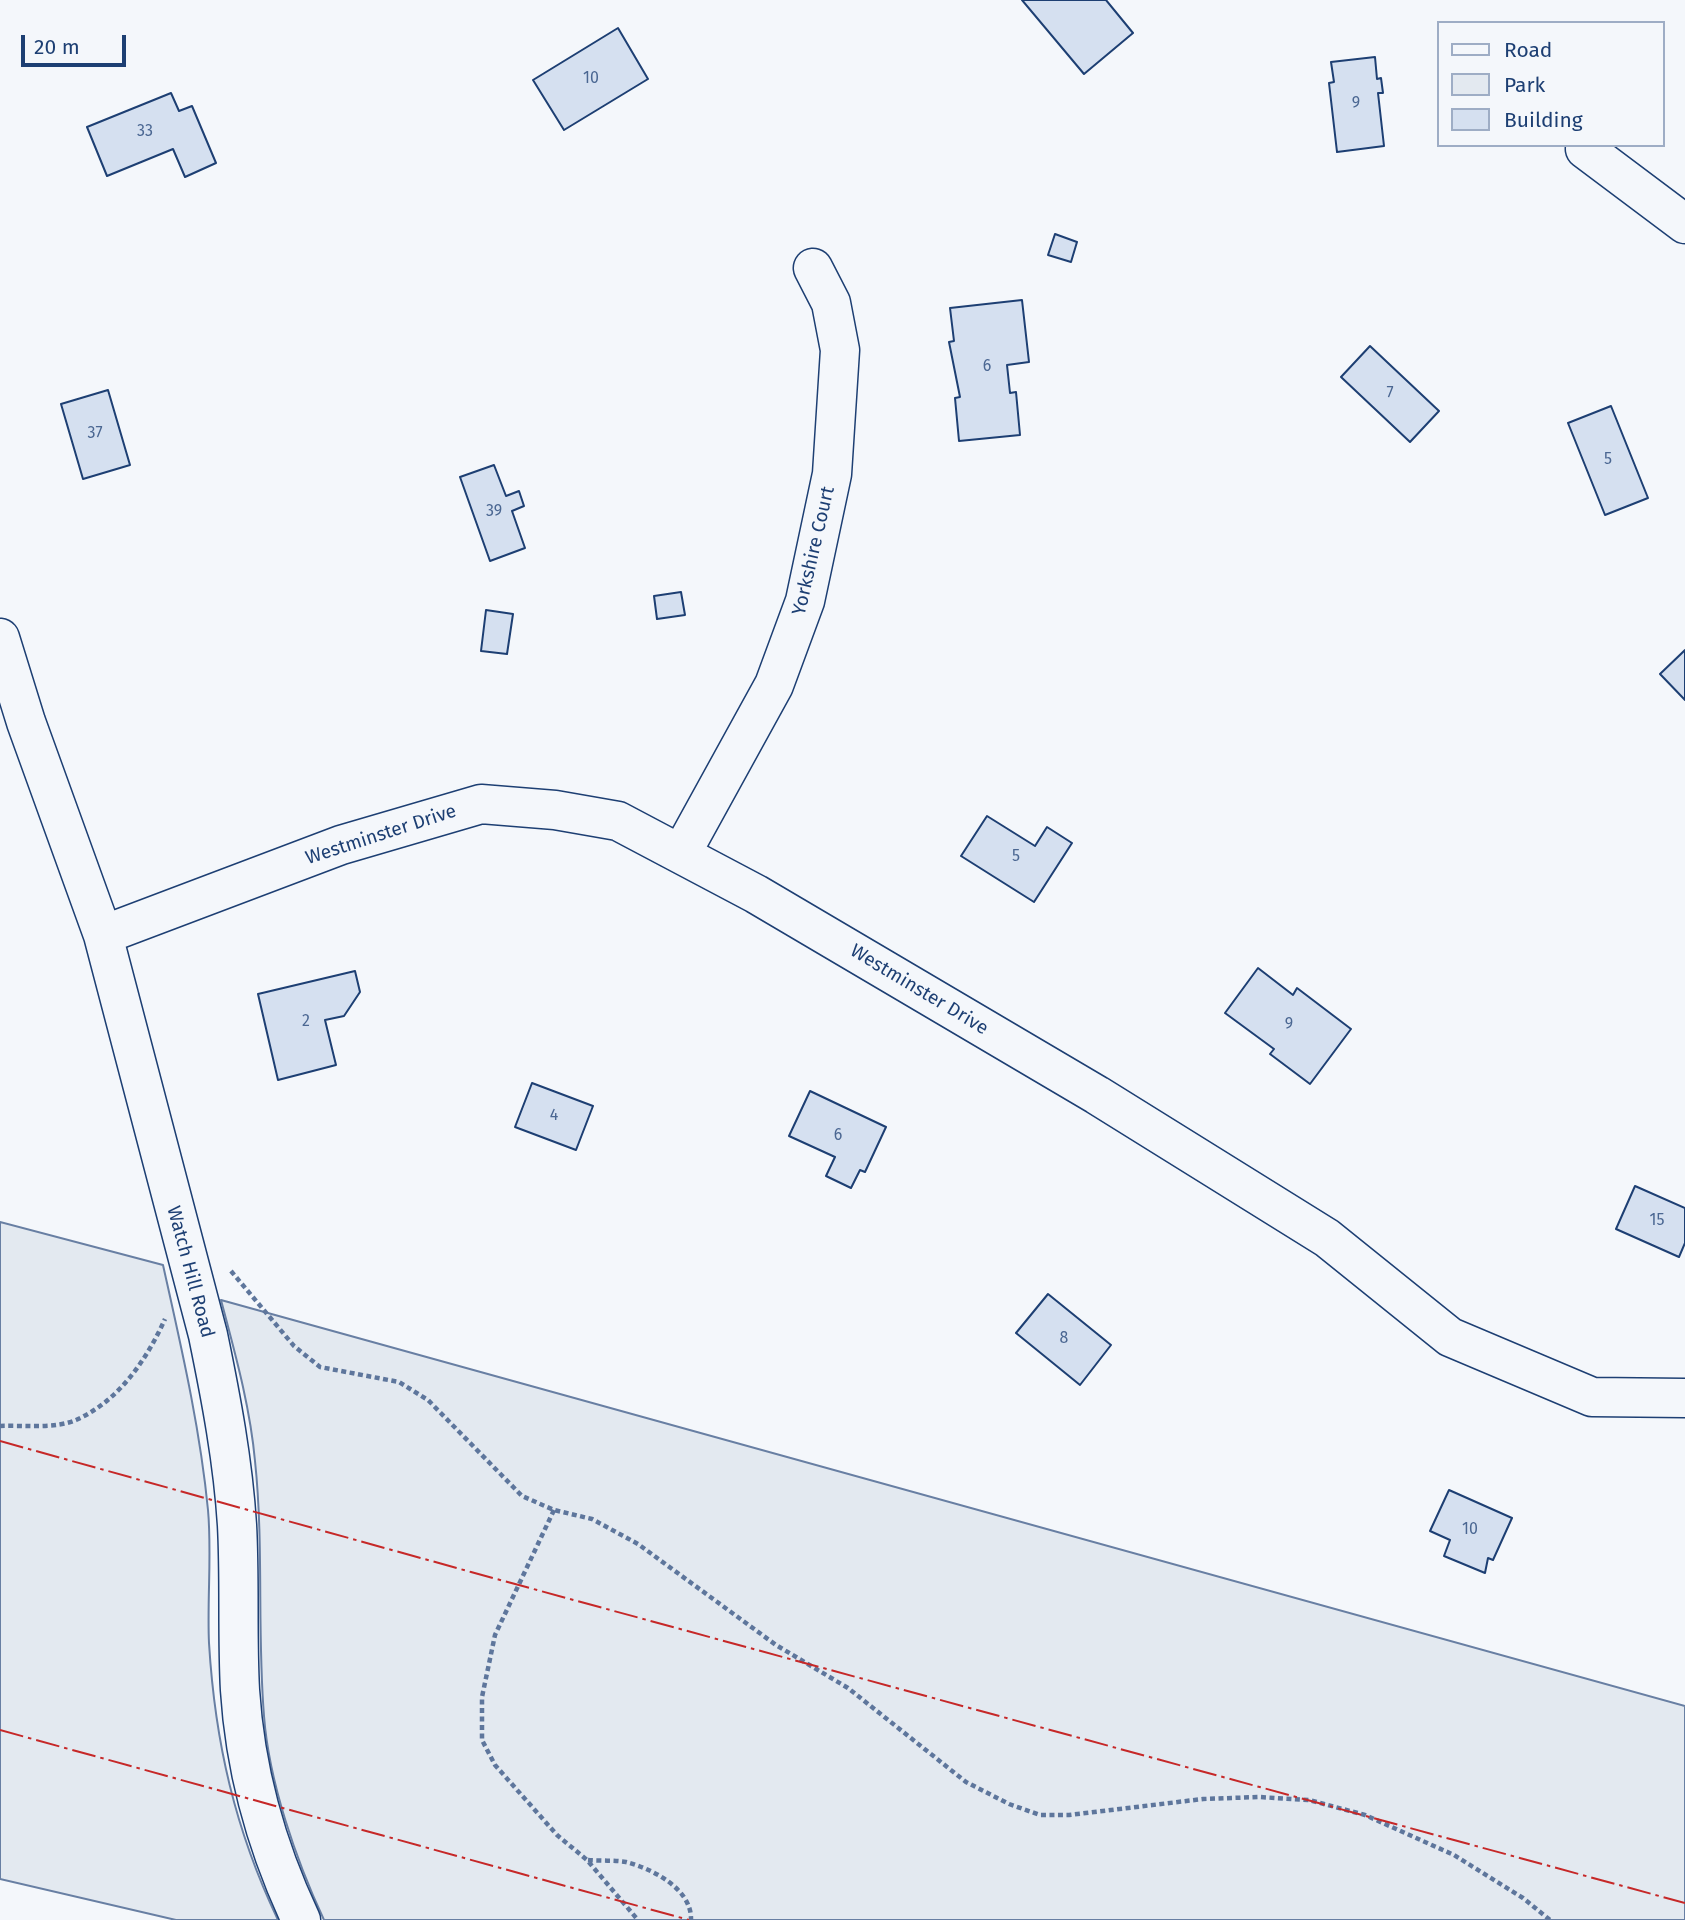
<!DOCTYPE html>
<style>
body{margin:0}
#map{position:relative;width:1685px;height:1920px;overflow:hidden;background:#f4f7fb;font-family:"Fira Sans",sans-serif}
canvas{display:block}
.legend{position:absolute;left:1437px;top:21px;width:228px;height:126px;box-sizing:border-box;background:#f4f7fb;border:2px solid #9eadc5;margin:0;padding:9px 12px;list-style:none;font-size:21px;color:#1d3f73}
.legend li{display:flex;align-items:center;gap:14px;height:35px}
.legend b{width:35px;border:2px solid #9eadc5}
.scale{position:absolute;left:21px;top:35px;width:105px;height:32px;box-sizing:border-box;border:4px solid #1d3f73;border-top:0;padding-left:9px;font-size:21px;line-height:24px;white-space:nowrap;color:#1d3f73;-webkit-text-stroke:5px #f4f7fb;paint-order:stroke}
</style>
<div id="map">
<canvas width="1685" height="1920"></canvas>
<ul class="legend">
<li><b style="height:9px;background:#f4f7fb"></b>Road</li>
<li><b style="height:19px;background:#e3e9f0"></b>Park</li>
<li><b style="height:19px;background:#d5e0f0"></b>Building</li>
</ul>
<div class="scale">20 m</div>
</div>
<script>
const g = document.querySelector('canvas').getContext('2d');
g.lineJoin = 'round';
function fillPath(path, color) { g.fillStyle = color; g.fill(path, 'evenodd'); }
function trace(path, color, width, dash) { g.strokeStyle = color; g.lineWidth = width; g.lineCap = dash ? 'butt' : 'round'; g.setLineDash(dash || []); g.stroke(path); }
function label(font, color, halo, rows, align = 'center') {
  g.font = font + ' "Fira Sans",sans-serif'; g.lineWidth = 5; g.setLineDash([]); g.textBaseline = 'middle'; g.strokeStyle = halo; g.fillStyle = color; for (const [text, x, y, turn = 0] of rows) {
    g.save(); g.translate(x, y); g.rotate((+turn || 0) * Math.PI / 180); g.textAlign = isNaN(turn) ? turn : align; if (halo) g.strokeText(text, 0, 0); g.fillText(text, 0, 0); g.restore();
  }
}
const green = new Path2D(`
 M 0,1222 L 163,1265 C 181,1346 200,1427 208,1510 C 212,1554 207,1599 209,1643 C 215,1742 235,1830 278,1920 L 176,1920 L 0,1879 Z
 M 221,1300 L 1685,1706 L 1685,1920 L 324,1920 C 296,1860 269,1782 264,1716 C 257,1631 264,1546 255,1461 C 250,1406 235,1353 221,1300 Z`);
fillPath(green, '#e3e9f0');
trace(green, '#687fa3', 2);
const building = new Path2D(`
 M 1022,0 L 1106,0 L 1133,33 L 1084,74 Z
 M 618,28 L 648,79 L 564,130 L 533,80 Z
 M 1375,57 L 1377,79 L 1381,78 L 1383,93 L 1378,93 L 1384,146 L 1337,152 L 1329,83 L 1334,82 L 1331,62 Z
 M 171,93 L 179,111 L 192,106 L 216,163 L 185,177 L 173,149 L 107,176 L 87,127 Z
 M 1055,234 L 1077,242 L 1071,262 L 1048,255 Z
 M 1022,300 L 1029,362 L 1007,365 L 1010,393 L 1016,392 L 1020,435 L 959,441 L 955,398 L 960,397 L 949,342 L 954,341 L 950,308 Z
 M 1370,346 L 1439,411 L 1410,442 L 1341,377 Z
 M 108,390 L 130,465 L 83,479 L 61,404 Z
 M 1611,406 L 1648,498 L 1605,515 L 1568,423 Z
 M 494,465 L 506,496 L 519,491 L 524,506 L 512,511 L 525,548 L 490,561 L 460,477 Z
 M 681,592 L 685,615 L 657,619 L 654,596 Z
 M 486,610 L 513,614 L 507,654 L 481,651 Z
 M 1685,650 L 1685,700 L 1660,674 Z
 M 987,816 L 1035,846 L 1047,827 L 1072,843 L 1034,902 L 961,856 Z
 M 1258,968 L 1293,995 L 1297,988 L 1351,1029 L 1310,1084 L 1270,1054 L 1274,1049 L 1225,1013 Z
 M 355,971 L 360,992 L 344,1016 L 325,1020 L 336,1065 L 278,1080 L 258,994 Z
 M 532,1083 L 593,1106 L 576,1150 L 515,1127 Z
 M 810,1091 L 886,1127 L 865,1172 L 860,1170 L 851,1188 L 826,1176 L 835,1157 L 789,1136 Z
 M 1635,1186 L 1685,1208 L 1685,1243 L 1679,1257 L 1616,1229 Z
 M 1048,1294 L 1111,1345 L 1080,1385 L 1016,1333 Z
 M 1449,1490 L 1512,1518 L 1493,1560 L 1488,1558 L 1485,1573 L 1444,1556 L 1450,1540 L 1430,1531 Z`);
fillPath(building, '#d5e0f0');
trace(building, '#1d3f73', 2);
const minor = new Path2D(`
 M 1585,149 L 1685,224
 M 0,638 L 26,722 L 103,935 L 208,1335 C 221,1398 233,1461 237,1525 C 240,1580 237,1635 240,1690 C 245,1769 267,1848 301,1920
 M 681,854 L 774,685 L 805,601 L 832,474 L 840,350 L 831,303 L 813,268
 M 103,935 L 341,845 L 481,804 L 555,810 L 618,821 L 756,894 L 1097,1095 L 1327,1238 L 1450,1337 L 1592,1397 L 1685,1398`);
trace(minor, '#1d3f73', 41);
trace(new Path2D(`
 M 231,1271 L 294,1346 L 320,1367 L 399,1382 L 428,1400 L 522,1496 L 554,1510 L 592,1519 L 638,1544 L 776,1645 L 848,1688 L 966,1782 L 1009,1804 L 1040,1815 L 1069,1815 L 1203,1799 L 1259,1797 L 1309,1800 L 1365,1815 L 1454,1855 L 1523,1898 L 1550,1920
 M 0,1426 C 23,1425 55,1429 76,1420 C 119,1401 147,1359 165,1319
 M 554,1510 L 495,1635 L 482,1697 L 482,1740 L 495,1765 L 557,1835 L 587,1860 L 638,1920
 M 588,1860 C 600,1861 614,1860 626,1862 C 653,1869 692,1889 691,1920`), '#5e769c', 4.5, [5, 3.5]);
trace(minor, '#f4f7fb', 38);
trace(new Path2D(`
 M 0,1441 L 471,1572 L 1685,1903
 M 0,1730 L 689,1920`), '#c62828', 2, [24, 5, 3.5, 5]);
label('16px', '#4b6792', null, [
 ["10",591,79],
 ["9",1356,104],
 ["33",145,132],
 ["6",987,367],
 ["7",1390,394],
 ["37",95,434],
 ["5",1608,460],
 ["39",494,512],
 ["5",1016,857],
 ["2",306,1022],
 ["9",1289,1025],
 ["4",554,1116],
 ["6",838,1136],
 ["15",1657,1221],
 ["8",1064,1339],
 ["10",1470,1530]
]);
label('19px', '#1d3f73', '#f4f7fb', [
 ["Yorkshire Court",814,551,-77],
 ["Westminster Drive",381,835,-18],
 ["Westminster Drive",919,990,31],
 ["Watch Hill Road",190,1272,75]
]);
</script>
